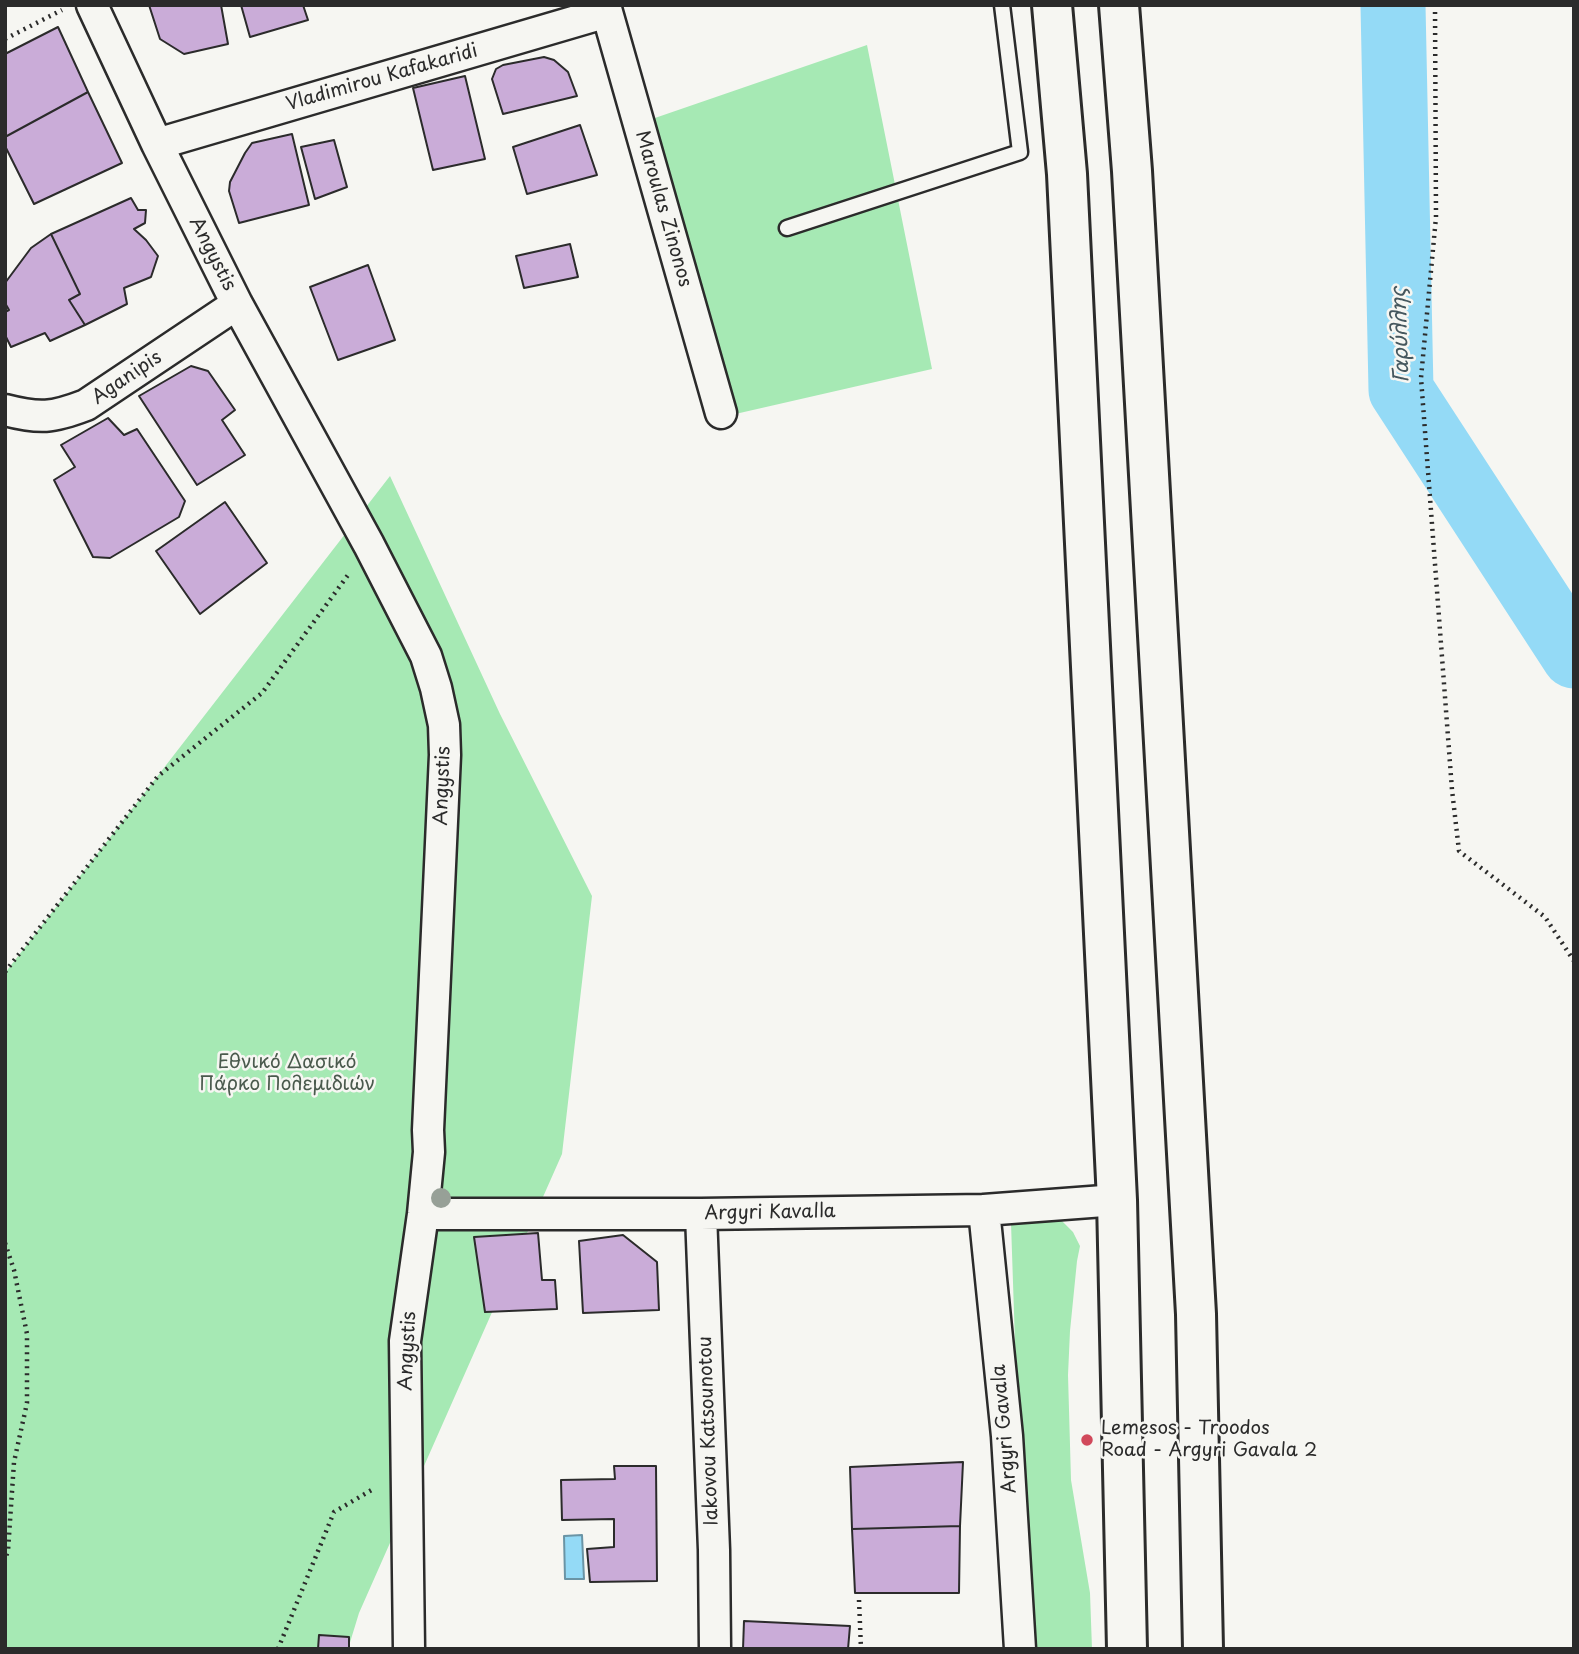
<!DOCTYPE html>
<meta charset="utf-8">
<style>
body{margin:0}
#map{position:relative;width:1579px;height:1654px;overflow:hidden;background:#f6f6f2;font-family:"Playpen Sans",sans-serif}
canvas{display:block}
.frame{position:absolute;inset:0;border:7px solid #2b2b2b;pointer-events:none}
</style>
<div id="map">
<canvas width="1579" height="1654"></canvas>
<div class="frame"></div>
</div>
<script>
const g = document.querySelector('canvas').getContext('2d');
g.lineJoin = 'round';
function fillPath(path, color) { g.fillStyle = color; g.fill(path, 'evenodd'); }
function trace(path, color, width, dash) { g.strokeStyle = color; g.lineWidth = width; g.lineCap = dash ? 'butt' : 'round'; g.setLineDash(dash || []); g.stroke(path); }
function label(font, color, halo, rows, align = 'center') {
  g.font = font + ' "Playpen Sans",sans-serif'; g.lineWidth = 5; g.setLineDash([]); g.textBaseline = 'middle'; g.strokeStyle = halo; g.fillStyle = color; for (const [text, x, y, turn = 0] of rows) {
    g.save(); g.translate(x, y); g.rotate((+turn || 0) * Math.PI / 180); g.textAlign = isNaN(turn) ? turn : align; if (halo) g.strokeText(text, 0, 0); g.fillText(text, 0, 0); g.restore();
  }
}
fillPath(new Path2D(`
 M 867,45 L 932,369 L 731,415 L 652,119 Z
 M 390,476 L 500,714 L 592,896 L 562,1154 L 359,1613 L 348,1649 L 5,1649 L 5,973 Z
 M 1043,1219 L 1062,1221 L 1073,1232 L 1080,1246 L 1077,1261 L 1070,1331 L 1068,1375 L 1071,1480 L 1090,1593 L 1092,1649 L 1032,1649 L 1018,1432 L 1011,1223 Z`), '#a6e9b4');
const water = new Path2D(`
 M 582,1535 L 584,1579 L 565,1579 L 564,1536 Z`);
fillPath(water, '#94daf6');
trace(water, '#6a94a5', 2);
trace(new Path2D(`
 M 1393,5 L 1401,390 L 1574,656`), '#94daf6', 65);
const building = new Path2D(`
 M 149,5 L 221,5 L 228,44 L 184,54 L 160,39 Z
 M 241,5 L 303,5 L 308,20 L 250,37 Z
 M 58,27 L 88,92 L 5,137 L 5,54 Z
 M 544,57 L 554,60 L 568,72 L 577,96 L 503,114 L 492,79 L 496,69 L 503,65 Z
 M 465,76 L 485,159 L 433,170 L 413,88 Z
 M 88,92 L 122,163 L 34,204 L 5,146 L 5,137 Z
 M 580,125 L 597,175 L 527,194 L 513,147 Z
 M 292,134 L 309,205 L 239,223 L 229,191 L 230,182 L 245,153 L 252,143 Z
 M 334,140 L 347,187 L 315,199 L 301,147 Z
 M 131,198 L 138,210 L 146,210 L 145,223 L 134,229 L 146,240 L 158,256 L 151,277 L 124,288 L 127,304 L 85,325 L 69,300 L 80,294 L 51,234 Z
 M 51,234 L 80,294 L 69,300 L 85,325 L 50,341 L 45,333 L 11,347 L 5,335 L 5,312 L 9,310 L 5,303 L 5,283 L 31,248 Z
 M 570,244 L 578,277 L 524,288 L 516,256 Z
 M 368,265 L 395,340 L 338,360 L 310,287 Z
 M 191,366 L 208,371 L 235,410 L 222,420 L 245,455 L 197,485 L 139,396 Z
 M 108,418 L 124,435 L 137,429 L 185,501 L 179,517 L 110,558 L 93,557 L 54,480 L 75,467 L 61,445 Z
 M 225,502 L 267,563 L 200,614 L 156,551 Z
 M 538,1233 L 542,1280 L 555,1280 L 557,1309 L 485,1312 L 474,1237 Z
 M 623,1235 L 657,1262 L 659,1310 L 583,1313 L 579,1241 Z
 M 963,1462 L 960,1526 L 852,1529 L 850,1467 Z
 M 614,1466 L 656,1466 L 657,1581 L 590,1582 L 587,1549 L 614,1547 L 614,1519 L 562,1520 L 561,1480 L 615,1479 Z
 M 960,1526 L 959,1593 L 855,1593 L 852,1529 Z
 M 744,1621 L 850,1626 L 848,1649 L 743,1649 Z
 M 319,1635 L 349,1637 L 349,1649 L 318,1649 Z`);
fillPath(building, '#caacd8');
trace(building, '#2b2b2b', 2);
const service = new Path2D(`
 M 787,228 L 1020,152 L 1002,5`);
const minor = new Path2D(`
 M 92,5 L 157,144 L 237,304 L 369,545 L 426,656 L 436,688 L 444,725 L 445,755 L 428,1130 L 429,1152 L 423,1214 L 405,1341 L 409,1649
 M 605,5 L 721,413
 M 157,144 L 607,12
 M 5,410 C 40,419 52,418 86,405 L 237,304
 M 984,1210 L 1007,1436 L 1020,1649
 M 423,1214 L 701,1214 L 984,1210 L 1117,1200
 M 701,1214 L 714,1550 L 715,1649`);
const primary = new Path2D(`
 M 1052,5 L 1067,174 L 1117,1200 L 1127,1649
 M 1119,5 L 1132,171 L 1196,1314 L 1203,1649`);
trace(service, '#2b2b2b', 19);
trace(minor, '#2b2b2b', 35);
trace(primary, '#2b2b2b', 44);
trace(new Path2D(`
 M 1435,5 L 1436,217 L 1421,378 L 1452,790 L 1459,851 L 1545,917 L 1574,961
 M 5,39 L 62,10
 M 5,972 L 158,776 L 262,693 L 348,575
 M 5,1243 L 14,1270 L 27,1334 L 27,1403 L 14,1462 L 8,1551 L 5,1559
 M 859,1600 L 861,1649
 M 278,1649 L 334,1512 L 375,1488`), '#2b2b2b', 4.5, [2, 5]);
trace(service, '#f6f6f2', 14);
trace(minor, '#f6f6f2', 30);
trace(primary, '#f6f6f2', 38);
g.fillStyle = '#97a097';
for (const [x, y] of [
 [441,1198]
]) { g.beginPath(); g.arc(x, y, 10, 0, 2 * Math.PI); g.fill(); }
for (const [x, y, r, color] of [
 [1087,1440,7,"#d1495b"]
]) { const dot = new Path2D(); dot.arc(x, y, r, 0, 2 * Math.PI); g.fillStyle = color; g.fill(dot); trace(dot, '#f6f6f2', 2.5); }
label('19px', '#2b2b2b', '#f6f6f2', [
 ["Vladimirou Kafakaridi",382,78,-16],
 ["Maroulas Zinonos",663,209,74],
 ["Angystis",212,254,63],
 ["Aganipis",127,378,-34],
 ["Angystis",443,786,-88],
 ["Argyri Kavalla",770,1213,-1],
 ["Angystis",408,1351,-87],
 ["Argyri Gavala",1005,1429,-95],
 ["Iakovou Katsounotou",709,1431,-92]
]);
label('19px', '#4a5a4d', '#f6f6f2', [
 ["Εθνικό Δασικό",287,1063],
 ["Πάρκο Πολεμιδιών",287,1085]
]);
label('19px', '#2b2b2b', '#f6f6f2', [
 ["Lemesos - Troodos",1101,1429],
 ["Road - Argyri Gavala 2",1101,1451]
], 'left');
label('italic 21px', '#45575e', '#f6f6f2', [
 ["Γαρύλλης",1401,335,-92]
]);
</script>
